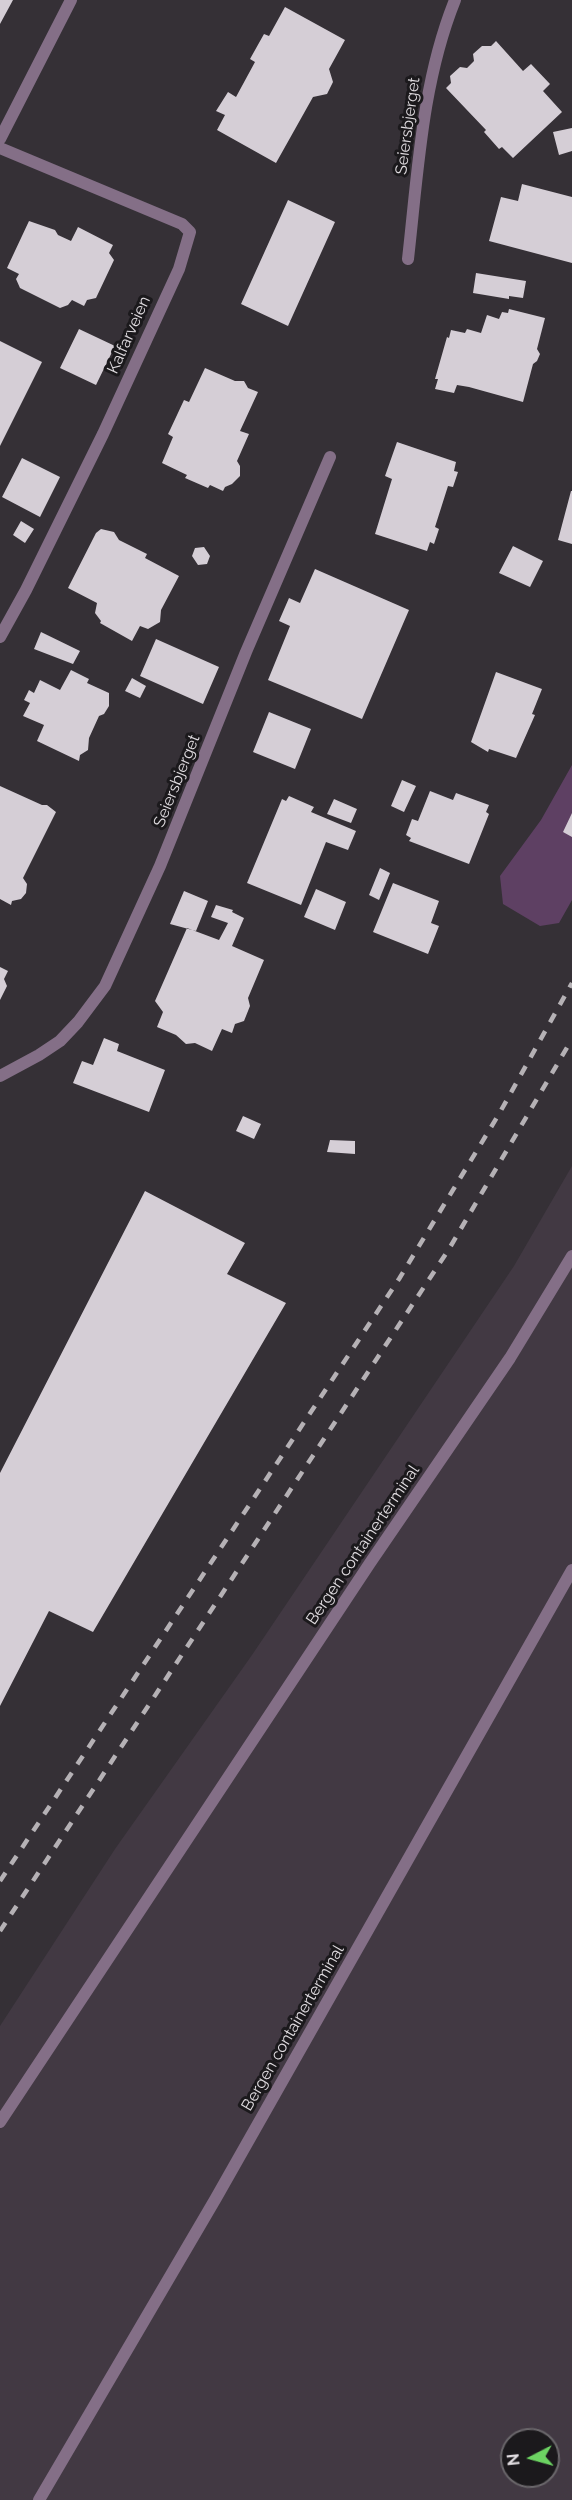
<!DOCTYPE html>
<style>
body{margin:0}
#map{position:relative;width:572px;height:2500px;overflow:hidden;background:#353036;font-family:Raleway,sans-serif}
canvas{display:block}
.north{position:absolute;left:500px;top:2428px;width:60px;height:60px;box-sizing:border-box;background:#1b191c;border:2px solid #6a676b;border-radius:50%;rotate:264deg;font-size:16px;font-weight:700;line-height:24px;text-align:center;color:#e1dde1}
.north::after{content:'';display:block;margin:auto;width:21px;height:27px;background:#6cd362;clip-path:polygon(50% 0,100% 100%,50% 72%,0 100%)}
</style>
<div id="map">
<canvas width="572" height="2500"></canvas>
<div class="north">N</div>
</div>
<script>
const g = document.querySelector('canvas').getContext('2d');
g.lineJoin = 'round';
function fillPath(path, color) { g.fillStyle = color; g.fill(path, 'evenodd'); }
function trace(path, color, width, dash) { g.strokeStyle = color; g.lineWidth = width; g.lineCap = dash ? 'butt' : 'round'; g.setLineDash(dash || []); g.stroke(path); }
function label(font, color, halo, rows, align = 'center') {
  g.font = font + ' Raleway,sans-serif'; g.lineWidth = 6; g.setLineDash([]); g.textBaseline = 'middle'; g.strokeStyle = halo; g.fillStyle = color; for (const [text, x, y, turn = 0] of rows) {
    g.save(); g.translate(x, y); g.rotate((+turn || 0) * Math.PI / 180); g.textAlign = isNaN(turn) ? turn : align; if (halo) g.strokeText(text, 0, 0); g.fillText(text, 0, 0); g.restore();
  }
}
fillPath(new Path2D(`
 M 572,1166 L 572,2500 L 0,2500 L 0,2026 L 115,1849 L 252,1655 L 514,1266 ZM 512,2440 L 548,2440 L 548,2476 L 512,2476 Z`), '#423943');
fillPath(new Path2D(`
 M 572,765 L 572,900 L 559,923 L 540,926 L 503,904 L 500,876 L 541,820 Z`), '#5e4063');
fillPath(new Path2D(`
 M 0,0 L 13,0 L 0,24 Z
 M 285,7 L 345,40 L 329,69 L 333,82 L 327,94 L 313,97 L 276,163 L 217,130 L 225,115 L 216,111 L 228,92 L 236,97 L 255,62 L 250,59 L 264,34 L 269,36 Z
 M 496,41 L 523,71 L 531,64 L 550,84 L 543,91 L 562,112 L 513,158 L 502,147 L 499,149 L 484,132 L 486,130 L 446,88 L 451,83 L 450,76 L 460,67 L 467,68 L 474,61 L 473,54 L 482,46 L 491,46 Z
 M 572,128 L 572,151 L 559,155 L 553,132 Z
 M 522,184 L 572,197 L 572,263 L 489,241 L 501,197 L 518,201 Z
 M 288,200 L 335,222 L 288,326 L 241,304 Z
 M 29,221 L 55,230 L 58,235 L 71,241 L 78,227 L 113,245 L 109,253 L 114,260 L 96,298 L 87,300 L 84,306 L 72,300 L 68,305 L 60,308 L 20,288 L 16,279 L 19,274 L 7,268 Z
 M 476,273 L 526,281 L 523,298 L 509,296 L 509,299 L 473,293 Z
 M 509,309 L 545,318 L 537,349 L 540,354 L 537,361 L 533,364 L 523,402 L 469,387 L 457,385 L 454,393 L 435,389 L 438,379 L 435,379 L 447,337 L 449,338 L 451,330 L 465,333 L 467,329 L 481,333 L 487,315 L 499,319 L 502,312 L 508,313 Z
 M 79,329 L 115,346 L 96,385 L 60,368 Z
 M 0,341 L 42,362 L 0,446 Z
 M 205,368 L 235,381 L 244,381 L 248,388 L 258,392 L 240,431 L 249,434 L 237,461 L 240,466 L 240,476 L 232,484 L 225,487 L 223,491 L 210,485 L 208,488 L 185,478 L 187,475 L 162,463 L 173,437 L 168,434 L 170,430 L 184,400 L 189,402 Z
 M 397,442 L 456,462 L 454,471 L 458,472 L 453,487 L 448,486 L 435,527 L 439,529 L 434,544 L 430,542 L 427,551 L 375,534 L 392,479 L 385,476 Z
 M 22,458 L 60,477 L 40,517 L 2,497 Z
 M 571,491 L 572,491 L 572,544 L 558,540 Z
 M 21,521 L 34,529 L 25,543 L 13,535 Z
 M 101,529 L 114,532 L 119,540 L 147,554 L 145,558 L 179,576 L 161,610 L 160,622 L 148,629 L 140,626 L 132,641 L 100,623 L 101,621 L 95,613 L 97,603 L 68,588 L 96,533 Z
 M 513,546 L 543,561 L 530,587 L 499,573 Z
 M 204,547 L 210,556 L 207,564 L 198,565 L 192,556 L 195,548 Z
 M 315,569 L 409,610 L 362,719 L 268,680 L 290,626 L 279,621 L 289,598 L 300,603 Z
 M 41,632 L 80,651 L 73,664 L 34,649 Z
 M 156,639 L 219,667 L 203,704 L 140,676 Z
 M 71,670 L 89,679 L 87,683 L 109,693 L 109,706 L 104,714 L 99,716 L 89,738 L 88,750 L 80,755 L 79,761 L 37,741 L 44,725 L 23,716 L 30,703 L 24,700 L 29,690 L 34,693 L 40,680 L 60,690 Z
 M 496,672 L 542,689 L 532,714 L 535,715 L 516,758 L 489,749 L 488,752 L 471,742 Z
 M 132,678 L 146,686 L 140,698 L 125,691 Z
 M 269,712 L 311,729 L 295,769 L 253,752 Z
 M 402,780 L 416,786 L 404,812 L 391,806 Z
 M 0,786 L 42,805 L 47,805 L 56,812 L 23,878 L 27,884 L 26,893 L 21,899 L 12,901 L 11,905 L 0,899 Z
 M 430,791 L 453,800 L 456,793 L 489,805 L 486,812 L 489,814 L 469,864 L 409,841 L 411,838 L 406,835 L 412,819 L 418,821 Z
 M 289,796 L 314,807 L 311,812 L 356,831 L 348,850 L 326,842 L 301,905 L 247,883 L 282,799 L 286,801 Z
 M 334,799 L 357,809 L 351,823 L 327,814 Z
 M 572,813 L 572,837 L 563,832 Z
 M 380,868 L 390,873 L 379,900 L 369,895 Z
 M 393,883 L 439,901 L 431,923 L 439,926 L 428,954 L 373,932 Z
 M 316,889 L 346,902 L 335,930 L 304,917 Z
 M 184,891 L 208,901 L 196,931 L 170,924 Z
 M 216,905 L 233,910 L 232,912 L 244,918 L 232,946 L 264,960 L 248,998 L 250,1006 L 244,1021 L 235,1024 L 232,1033 L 222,1029 L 212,1051 L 195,1043 L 186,1044 L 176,1035 L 157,1027 L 163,1012 L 155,1001 L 187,928 L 219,940 L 228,923 L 211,917 Z
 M 0,967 L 8,971 L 4,979 L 7,986 L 0,1000 Z
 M 104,1038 L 119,1044 L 117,1051 L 165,1070 L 149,1112 L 73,1083 L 82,1061 L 93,1065 Z
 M 243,1116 L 261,1124 L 254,1139 L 236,1131 Z
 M 330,1140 L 355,1141 L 355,1154 L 327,1152 Z
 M 145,1191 L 245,1243 L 227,1274 L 286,1303 L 93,1632 L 49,1611 L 0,1706 L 0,1473 Z`), '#d5ced6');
trace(new Path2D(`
 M 0,2122 L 370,1563 L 510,1358 L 572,1256
 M 39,2500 L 216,2198 L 572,1570`), '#846f87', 12);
trace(new Path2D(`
 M 0,139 L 71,0
 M 0,148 L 182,224 L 190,232 L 179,269 L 103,434 L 26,590 L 0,637
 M 408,259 C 418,171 422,82 455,0
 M 0,1076 L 39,1055 L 60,1041 L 78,1022 L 105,986 L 160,866 L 246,652 L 330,457`), '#846f87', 12);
trace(new Path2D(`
 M 0,1881 L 399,1279 L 499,1114 L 572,983
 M 0,1931 L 449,1249 L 572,1039`), '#b5b1b5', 4.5, [10, 10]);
label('16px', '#e1dde1', '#1b191c', [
 ["Seiersbjerget",408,126,-82],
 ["Kalfarveien",129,335,-66],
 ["Seiersbjerget",177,781,-68],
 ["Bergen containerterminal",363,1545,-56],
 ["Bergen containerterminal",293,2028,-60]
]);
</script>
